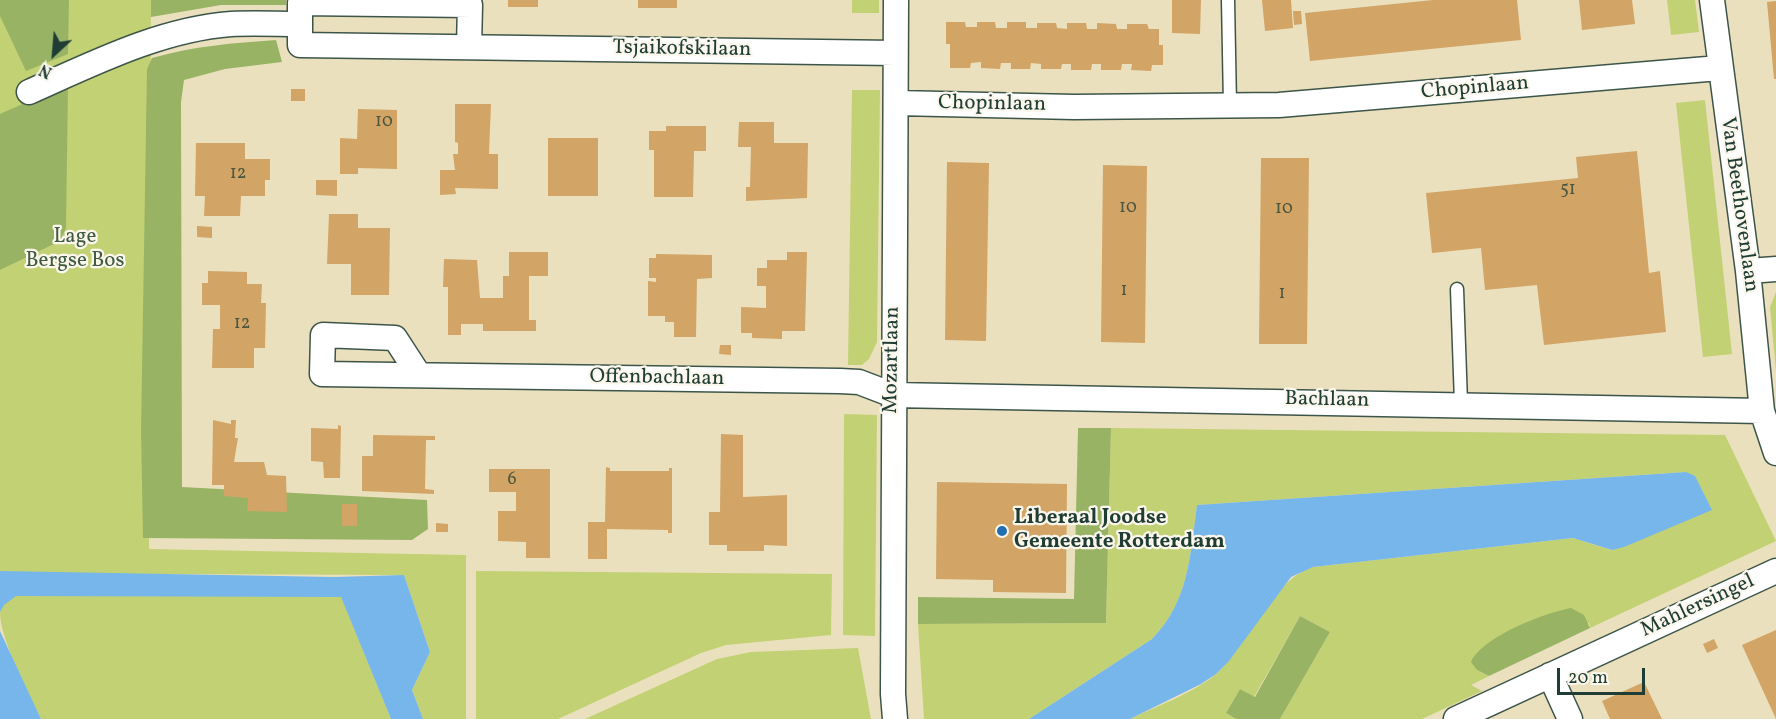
<!DOCTYPE html>
<style>
body{margin:0}
#map{position:relative;width:1776px;height:719px;overflow:hidden;background:#eae0bd;font-family:Vollkorn,serif}
canvas{display:block}
.north{position:absolute;left:24px;top:24px;width:60px;height:60px;-webkit-text-stroke:4px #fbf7ec;paint-order:stroke;rotate:206deg;font-size:16px;font-weight:700;line-height:24px;text-align:center;color:#1f3d34}
.north::after{content:'';display:block;margin:auto;width:21px;height:27px;background:#1f3d34;clip-path:polygon(50% 0,100% 100%,50% 72%,0 100%)}
.scale{position:absolute;left:1557px;top:668px;width:88px;height:27px;box-sizing:border-box;border:3px solid #1f3d34;border-top:0;padding-left:8px;font-size:18px;line-height:21px;white-space:nowrap;color:#1f3d34;-webkit-text-stroke:4px #fbf7ec;paint-order:stroke}
</style>
<div id="map">
<canvas width="1776" height="719"></canvas>
<div class="north">N</div>
<div class="scale">20 m</div>
</div>
<script>
const g = document.querySelector('canvas').getContext('2d');
g.lineJoin = 'round';
function fillPath(path, color) { g.fillStyle = color; g.fill(path, 'evenodd'); }
function trace(path, color, width, dash) { g.strokeStyle = color; g.lineWidth = width; g.lineCap = dash ? 'butt' : 'round'; g.setLineDash(dash || []); g.stroke(path); }
function label(font, color, halo, rows, align = 'center') {
  g.font = font + ' Vollkorn,serif'; g.lineWidth = 4.5; g.setLineDash([]); g.textBaseline = 'middle'; g.strokeStyle = halo; g.fillStyle = color; for (const [text, x, y, turn = 0] of rows) {
    g.save(); g.translate(x, y); g.rotate((+turn || 0) * Math.PI / 180); g.textAlign = isNaN(turn) ? turn : align; if (halo) g.strokeText(text, 0, 0); g.fillText(text, 0, 0); g.restore();
  }
}
fillPath(new Path2D(`
 M 0,0 L 151,0 L 149,549 L 466,555 L 466,719 L 423,719 L 412,690 L 430,652 L 404,575 L 149,574 L 0,587 Z
 M 852,0 L 879,0 L 879,13 L 852,13 Z
 M 1667,0 L 1695,0 L 1699,32 L 1671,35 Z
 M 852,90 L 880,90 L 877,342 L 869,359 L 862,365 L 848,365 Z
 M 1705,100 L 1732,354 L 1703,357 L 1676,103 Z
 M 1776,292 L 1776,372 L 1770,307 Z
 M 844,414 L 877,415 L 875,636 L 843,635 Z
 M 1111,428 L 1725,435 L 1776,541 L 1590,628 L 1589,623 L 1477,670 L 1489,676 L 1471,685 L 1482,691 L 1422,719 L 1280,719 L 1330,632 L 1300,616 L 1254,697 L 1240,689 L 1226,713 L 1236,719 L 1130,719 C 1157,706 1192,694 1216,674 C 1249,645 1271,580 1313,567 L 1573,538 L 1611,550 L 1686,472 L 1197,505 C 1190,556 1189,601 1152,639 L 1029,719 L 924,719 L 918,624 L 1106,623 Z
 M 476,571 L 832,574 L 831,635 L 726,645 L 701,653 L 558,719 L 476,719 Z
 M 15,596 L 341,596 L 391,719 L 41,719 C 29,693 0,640 0,613 C 1,604 9,601 15,596 Z
 M 858,648 L 871,719 L 585,719 L 717,659 L 751,652 Z`), '#c2d173');
fillPath(new Path2D(`
 M 0,0 L 69,0 L 68,54 L 26,71 L 0,16 Z
 M 151,0 L 286,0 L 286,5 L 221,5 L 151,17 Z
 M 276,40 L 282,62 L 225,69 L 184,80 L 181,102 L 182,487 L 427,500 L 428,529 L 412,540 L 143,538 L 141,431 L 147,69 L 152,58 C 194,46 233,43 276,40 Z
 M 68,84 L 66,228 L 60,241 L 0,270 L 0,114 Z
 M 1078,428 L 1111,428 L 1106,623 L 918,624 L 918,597 L 1074,599 Z
 M 1571,608 L 1584,615 L 1590,628 L 1489,676 L 1477,670 L 1471,662 C 1482,637 1544,613 1571,608 Z
 M 1300,616 L 1330,632 L 1280,719 L 1236,719 L 1226,713 L 1240,689 L 1255,697 Z`), '#99b365');
fillPath(new Path2D(`
 M 1686,472 L 1695,476 L 1712,510 L 1624,547 L 1612,550 L 1573,538 L 1313,567 L 1291,577 L 1229,661 L 1216,674 L 1201,684 L 1130,719 L 1029,719 L 1152,639 C 1189,601 1190,556 1197,505 Z
 M 0,571 L 334,577 L 404,575 L 430,652 L 412,690 L 423,719 L 391,719 L 341,597 L 16,596 L 4,605 L 0,612 Z
 M 0,631 L 41,719 L 0,719 Z`), '#76b6ea');
fillPath(new Path2D(`
 M 508,0 L 538,0 L 538,7 L 508,7 Z
 M 638,0 L 677,0 L 677,8 L 638,8 Z
 M 1172,0 L 1201,0 L 1200,34 L 1172,33 Z
 M 1262,0 L 1291,0 L 1293,28 L 1265,31 Z
 M 1433,0 L 1517,0 L 1521,40 L 1310,61 L 1305,13 Z
 M 1579,0 L 1632,0 L 1635,24 L 1582,30 Z
 M 1776,1 L 1776,79 L 1774,79 L 1767,2 Z
 M 1293,11 L 1301,11 L 1302,24 L 1294,25 Z
 M 946,22 L 965,22 L 966,27 L 977,27 L 977,22 L 995,22 L 996,28 L 1007,28 L 1007,22 L 1026,22 L 1026,28 L 1037,28 L 1037,23 L 1056,23 L 1057,28 L 1067,29 L 1067,23 L 1086,23 L 1087,29 L 1097,29 L 1097,23 L 1116,24 L 1117,29 L 1127,29 L 1127,24 L 1147,24 L 1149,29 L 1159,29 L 1159,45 L 1163,45 L 1163,65 L 1152,65 L 1151,71 L 1131,70 L 1132,64 L 1122,64 L 1121,70 L 1101,70 L 1101,64 L 1092,64 L 1091,70 L 1071,70 L 1071,64 L 1062,64 L 1061,69 L 1041,69 L 1041,64 L 1031,63 L 1030,69 L 1011,69 L 1011,63 L 1001,63 L 1000,69 L 981,68 L 981,62 L 971,63 L 970,68 L 950,68 L 950,44 L 946,44 Z
 M 291,89 L 305,89 L 305,101 L 291,101 Z
 M 455,104 L 491,104 L 489,154 L 498,154 L 498,189 L 455,188 L 456,194 L 440,195 L 440,170 L 455,170 L 453,154 L 458,154 L 458,143 L 455,142 Z
 M 358,109 L 397,110 L 397,169 L 358,168 L 358,174 L 340,174 L 340,138 L 357,139 Z
 M 739,122 L 774,122 L 774,143 L 808,143 L 807,198 L 746,201 L 746,187 L 750,187 L 751,147 L 738,147 Z
 M 666,126 L 706,126 L 706,151 L 694,151 L 693,197 L 654,197 L 654,150 L 649,150 L 649,131 L 666,131 Z
 M 548,138 L 598,138 L 598,196 L 548,196 Z
 M 196,143 L 245,143 L 245,159 L 270,159 L 270,180 L 265,180 L 265,196 L 241,196 L 240,216 L 204,216 L 205,196 L 195,196 Z
 M 1637,151 L 1649,273 L 1660,271 L 1666,332 L 1544,345 L 1537,285 L 1485,290 L 1481,248 L 1432,253 L 1426,193 L 1578,178 L 1576,157 Z
 M 1261,158 L 1309,158 L 1307,344 L 1259,344 Z
 M 947,162 L 989,163 L 986,341 L 945,340 Z
 M 1103,165 L 1147,166 L 1145,343 L 1101,342 Z
 M 316,180 L 337,180 L 337,196 L 316,195 Z
 M 329,214 L 358,214 L 358,228 L 390,228 L 389,295 L 351,295 L 351,264 L 327,264 Z
 M 197,226 L 212,227 L 212,238 L 197,237 Z
 M 509,252 L 548,252 L 548,276 L 529,276 L 529,320 L 536,320 L 536,331 L 483,331 L 483,324 L 461,324 L 461,335 L 448,335 L 448,287 L 443,287 L 444,259 L 477,260 L 480,298 L 503,298 L 503,276 L 509,276 Z
 M 787,252 L 807,252 L 805,331 L 782,331 L 782,339 L 752,338 L 752,333 L 741,333 L 741,307 L 766,308 L 766,286 L 757,286 L 757,268 L 767,268 L 767,260 L 787,260 Z
 M 656,254 L 712,255 L 712,278 L 697,279 L 696,337 L 674,337 L 674,322 L 665,322 L 665,316 L 648,316 L 648,281 L 656,282 L 656,278 L 649,278 L 649,258 L 656,258 Z
 M 208,271 L 247,272 L 247,284 L 262,284 L 261,303 L 266,303 L 265,348 L 254,348 L 254,368 L 212,368 L 213,329 L 220,329 L 220,305 L 202,305 L 202,283 L 208,283 Z
 M 720,345 L 731,345 L 731,355 L 719,354 Z
 M 213,420 L 231,424 L 231,420 L 236,420 L 235,438 L 238,438 L 234,462 L 264,462 L 267,475 L 286,476 L 287,512 L 247,511 L 248,498 L 224,496 L 224,485 L 212,485 Z
 M 338,425 L 341,426 L 340,478 L 324,478 L 323,462 L 311,461 L 311,428 L 338,429 Z
 M 721,434 L 743,435 L 743,497 L 787,495 L 787,546 L 764,545 L 764,551 L 727,551 L 727,545 L 709,545 L 709,512 L 720,512 Z
 M 373,435 L 435,436 L 435,440 L 426,440 L 425,489 L 434,490 L 434,494 L 362,491 L 362,456 L 373,456 Z
 M 606,467 L 610,468 L 610,471 L 669,471 L 669,468 L 672,468 L 672,533 L 668,533 L 668,530 L 607,529 L 607,559 L 588,559 L 588,522 L 605,522 Z
 M 489,469 L 550,469 L 550,558 L 526,558 L 526,542 L 498,541 L 498,511 L 516,511 L 516,492 L 489,492 Z
 M 937,482 L 1067,484 L 1066,593 L 993,592 L 993,580 L 936,579 Z
 M 342,504 L 357,504 L 357,526 L 342,526 Z
 M 436,523 L 448,524 L 448,532 L 436,532 Z
 M 1776,630 L 1776,719 L 1742,645 Z
 M 1714,639 L 1718,648 L 1707,653 L 1703,644 Z
 M 1644,682 L 1662,719 L 1610,719 L 1602,701 Z`), '#d2a466');
const lane = new Path2D(`
 M 1228,0 L 1230,105
 M 1457,289 L 1461,403`);
const street = new Path2D(`
 M 1712,0 L 1748,271 L 1762,411 L 1776,453
 M 469,47 L 470,5 L 300,3 L 300,45 L 895,53
 M 29,92 C 92,64 161,29 231,24 C 253,23 277,24 300,24
 M 897,103 L 1074,107 L 1279,105 L 1719,68
 M 1748,271 L 1776,269
 M 419,375 L 395,338 L 323,335 L 322,374 L 840,381 L 859,382 L 893,395 L 1762,411
 M 1550,675 L 1570,719
 M 895,719 L 893,694 L 896,0
 M 1456,719 L 1776,571`);
trace(lane, '#3d5549', 15);
trace(street, '#3d5549', 27);
trace(lane, '#fff', 12);
trace(street, '#fff', 24);
for (const [x, y, r, color] of [
 [1002,531,6,"#1f6fb2"]
]) { const dot = new Path2D(); dot.arc(x, y, r, 0, 2 * Math.PI); g.fillStyle = color; g.fill(dot); trace(dot, '#fbf7ec', 2); }
label('18px', '#4c5740', null, [
 ["10",384,123],
 ["12",238,175],
 ["51",1568,191],
 ["10",1128,209],
 ["10",1284,210],
 ["1",1124,292],
 ["1",1282,295],
 ["12",242,325],
 ["6",512,481]
]);
label('21px', '#1f3d34', '#fbf7ec', [
 ["Tsjaikofskilaan",682,50,1],
 ["Chopinlaan",1475,89,-5],
 ["Chopinlaan",992,105,1],
 ["Van Beethovenlaan",1738,205,82],
 ["Mozartlaan",893,360,-89],
 ["Offenbachlaan",657,379,1],
 ["Bachlaan",1327,401,1],
 ["Mahlersingel",1698,607,-25]
]);
label('21px', '#405b41', '#fbf7ec', [
 ["Lage",75,238],
 ["Bergse Bos",75,262]
]);
label('bold 21px', '#1f3d34', '#fbf7ec', [
 ["Liberaal Joodse",1014,519],
 ["Gemeente Rotterdam",1014,543]
], 'left');
</script>
